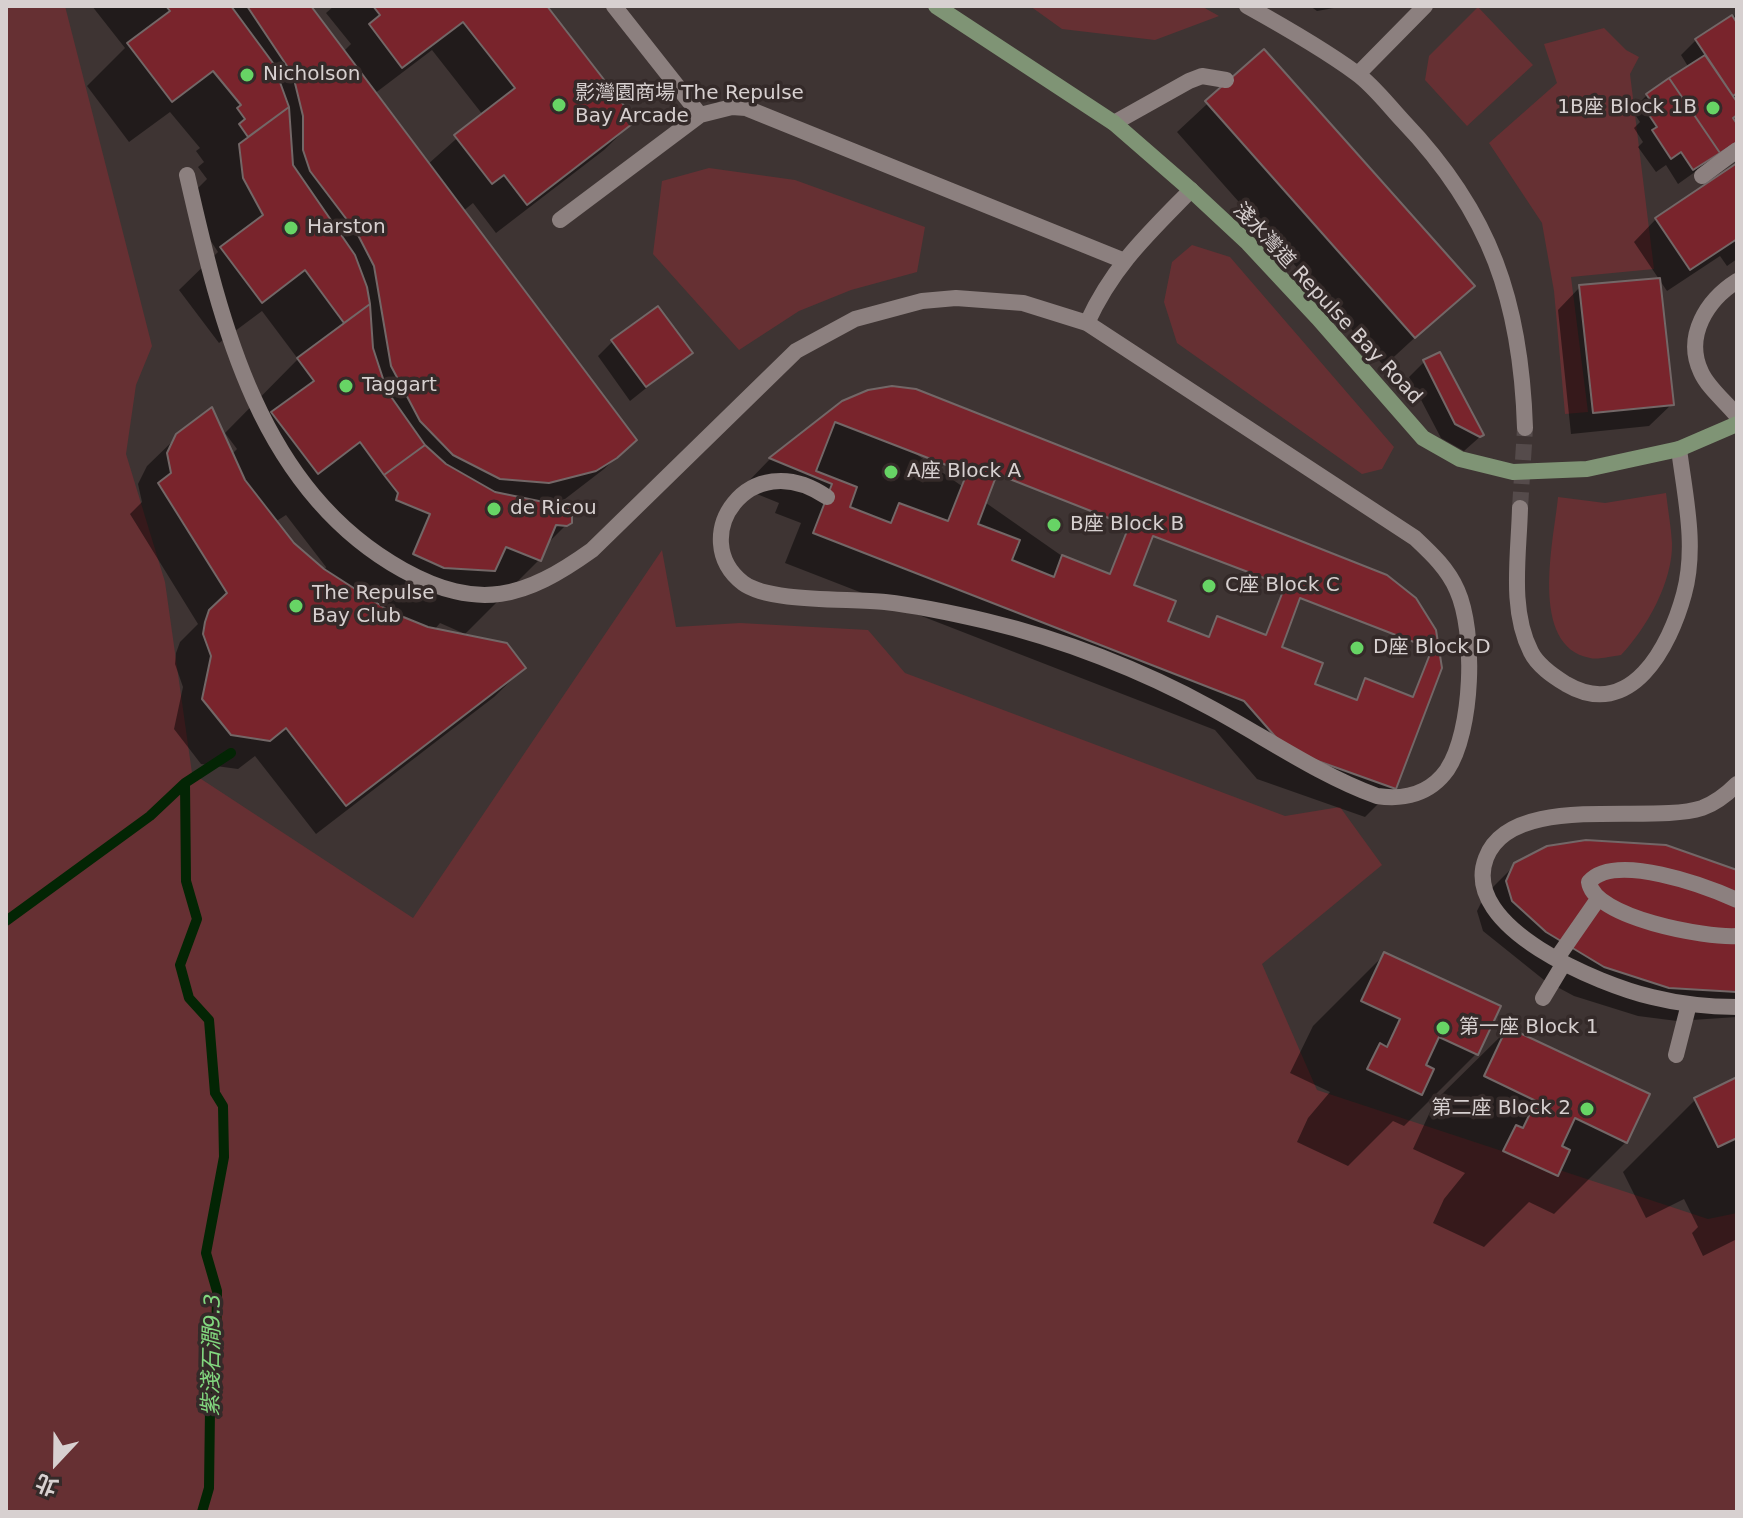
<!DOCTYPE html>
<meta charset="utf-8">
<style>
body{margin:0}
#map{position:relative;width:1743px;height:1518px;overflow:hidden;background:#3e3433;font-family:"DejaVu Sans","Noto Sans TC",sans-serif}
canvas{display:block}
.frame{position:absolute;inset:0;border:8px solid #d7d0d0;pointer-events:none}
.north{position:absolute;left:16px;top:1422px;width:80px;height:80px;-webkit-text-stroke:6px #342a29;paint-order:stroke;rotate:202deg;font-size:22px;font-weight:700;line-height:32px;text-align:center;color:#d7d0d0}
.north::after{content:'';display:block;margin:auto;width:28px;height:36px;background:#d7d0d0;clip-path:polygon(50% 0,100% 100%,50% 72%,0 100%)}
</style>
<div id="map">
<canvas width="1743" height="1518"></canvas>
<div class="frame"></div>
<div class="north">北</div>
</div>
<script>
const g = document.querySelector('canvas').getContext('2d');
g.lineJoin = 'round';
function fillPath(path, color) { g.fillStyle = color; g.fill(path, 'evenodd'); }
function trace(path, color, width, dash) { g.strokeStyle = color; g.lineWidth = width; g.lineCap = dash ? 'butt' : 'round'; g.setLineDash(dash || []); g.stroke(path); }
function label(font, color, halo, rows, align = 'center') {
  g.font = font + ' "DejaVu Sans","Noto Sans TC",sans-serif'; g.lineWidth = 7; g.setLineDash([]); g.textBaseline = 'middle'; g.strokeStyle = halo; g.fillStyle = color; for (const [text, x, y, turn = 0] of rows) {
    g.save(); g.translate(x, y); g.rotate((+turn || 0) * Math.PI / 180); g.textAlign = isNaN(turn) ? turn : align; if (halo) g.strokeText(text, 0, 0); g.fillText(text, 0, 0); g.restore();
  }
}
fillPath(new Path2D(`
 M 6,6 L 65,6 L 152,346 L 136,385 L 126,454 L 165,582 L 192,773 L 413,918 L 662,550 L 676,627 L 740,623 L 868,630 L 905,673 L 1285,816 L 1340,807 L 1382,865 L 1262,964 L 1317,1090 L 1708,1219 L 1737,1213 L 1737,1512 L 6,1512 Z
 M 1030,6 L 1201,6 L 1219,16 L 1155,40 L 1062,29 Z
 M 1478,7 L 1533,65 L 1467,126 L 1425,80 L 1429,56 Z
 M 1604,28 L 1626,50 L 1639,57 L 1630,74 L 1654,269 L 1571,277 L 1588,412 L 1565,414 L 1554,291 L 1542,223 L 1489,143 L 1557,83 L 1544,44 Z
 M 709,168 L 795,180 L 925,227 L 917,272 L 851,290 L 799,311 L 739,350 L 653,254 L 662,181 Z
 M 1192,245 L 1230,257 L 1394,447 L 1382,469 L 1362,474 L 1177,343 L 1164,302 L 1172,262 Z
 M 1666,493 C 1668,510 1671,527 1672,543 C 1673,582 1646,629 1621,655 C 1612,656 1598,660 1590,658 C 1528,646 1554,540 1558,497 L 1605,503 Z`), '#663033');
fillPath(new Path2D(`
 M 92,6 L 308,6 L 343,52 L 351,44 L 326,13 L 334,6 L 545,6 L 634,121 L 604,150 L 496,233 L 473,203 L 462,212 L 634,440 L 604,469 L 565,499 L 545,505 L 566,525 L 545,546 L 539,560 L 465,634 L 440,623 L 435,629 L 524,668 L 494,697 L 316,834 L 255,756 L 238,769 L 201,764 L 174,729 L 183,687 L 175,664 L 176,653 L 180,642 L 198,624 L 130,514 L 142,502 L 138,484 L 147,466 L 178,436 L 231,455 L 237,449 L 225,433 L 298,359 L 262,311 L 219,343 L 179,290 L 218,252 L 205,232 L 199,210 L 198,188 L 207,179 L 198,167 L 204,162 L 196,151 L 200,148 L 170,112 L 129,142 L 87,86 L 125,48 ZM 432,50 L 483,115 L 427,165 L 374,94 ZM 286,515 L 326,567 L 324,572 L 293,544 L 275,522 Z
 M 1310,6 L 1345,6 L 1317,11 Z
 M 1737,14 L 1737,115 L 1732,120 L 1737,127 L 1737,142 L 1678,184 L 1666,165 L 1656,172 L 1638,147 L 1643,142 L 1634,128 L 1640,122 L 1632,110 L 1647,95 L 1689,68 L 1681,55 L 1696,40 Z
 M 1264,51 L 1472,285 L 1384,366 L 1177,132 Z
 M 1737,165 L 1737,259 L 1727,266 L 1720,256 L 1667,291 L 1634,242 L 1656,219 Z
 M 1580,287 L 1672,404 L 1649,426 L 1571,434 L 1558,310 Z
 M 612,342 L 690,353 L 630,401 L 598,356 Z
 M 1440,354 L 1482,435 L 1464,451 L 1441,438 L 1409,377 L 1424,362 Z
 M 843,403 L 1394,788 L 1365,817 L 1257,779 L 1215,730 L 785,563 L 801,523 L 775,513 L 779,503 L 742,488 L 770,459 Z
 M 1586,842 L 1626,842 L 1698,856 L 1737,874 L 1737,1017 L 1677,1021 L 1638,1016 L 1574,996 L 1544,980 L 1483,931 L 1477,911 L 1485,895 L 1516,864 Z
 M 1385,954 L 1498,1007 L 1476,1054 L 1404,1126 L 1393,1121 L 1348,1166 L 1297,1142 L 1308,1118 L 1330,1092 L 1290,1073 L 1313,1026 Z
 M 1508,1029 L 1626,1142 L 1554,1214 L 1529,1202 L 1484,1247 L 1433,1223 L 1444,1199 L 1465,1173 L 1413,1149 L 1435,1101 Z
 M 1737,1079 L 1737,1239 L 1703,1256 L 1692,1233 L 1698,1227 L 1684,1199 L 1646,1218 L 1623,1172 L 1695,1100 Z`), '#0007');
trace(new Path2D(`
 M 185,783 L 186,881 L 197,919 L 180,965 L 189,998 L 209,1020 L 215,1093 L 223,1106 L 224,1157 L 206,1253 L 217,1291 L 216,1352 L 210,1410 L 209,1488 L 202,1512
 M 6,921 L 150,816 L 185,783 L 231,753`), '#032504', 10);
const building = new Path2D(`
 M 166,6 L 231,6 L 273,63 L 289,107 L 248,137 L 239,124 L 245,119 L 237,108 L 241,105 L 213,71 L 172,102 L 127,43 L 170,11 Z
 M 247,6 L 311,6 L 637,440 L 617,458 L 596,471 L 549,483 L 500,479 L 453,455 L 420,421 L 391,366 L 374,266 L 357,233 L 310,171 L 303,150 L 303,116 L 293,75 Z
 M 373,6 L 547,6 L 636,121 L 527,205 L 504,175 L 492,184 L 454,135 L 515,88 L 463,22 L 402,68 L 369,24 L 380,15 Z
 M 1732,15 L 1737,23 L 1737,93 L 1733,96 L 1695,39 Z
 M 1264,49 L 1475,286 L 1415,338 L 1205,101 Z
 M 1705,55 L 1737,102 L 1737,115 L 1733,118 L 1737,124 L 1737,142 L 1720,153 L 1669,78 Z
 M 1669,78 L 1720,153 L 1693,170 L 1681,152 L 1671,159 L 1652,130 L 1657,127 L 1647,112 L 1655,107 L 1646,94 Z
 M 289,107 L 293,165 L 355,255 L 367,287 L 370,304 L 344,323 L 305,270 L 262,303 L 220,247 L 263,215 L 243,178 L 239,144 Z
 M 1737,163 L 1737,239 L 1690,270 L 1655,218 Z
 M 1660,278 L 1674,405 L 1593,413 L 1579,285 Z
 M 370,304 L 373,348 L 387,391 L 425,445 L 384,475 L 360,442 L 318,474 L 271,412 L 314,381 L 297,358 Z
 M 658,306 L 693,353 L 646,387 L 611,340 Z
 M 1440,352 L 1484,435 L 1480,437 L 1455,424 L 1423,360 Z
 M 892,386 L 916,389 L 1387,575 L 1416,598 L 1436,630 L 1442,668 L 1396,789 L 1287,750 L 1244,701 L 813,533 L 832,484 L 769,458 L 842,401 L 868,390 Z
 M 212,407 L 245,480 L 294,543 L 324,569 L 391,612 L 428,627 L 507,643 L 526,668 L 346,806 L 286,728 L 270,741 L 231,735 L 202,699 L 211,656 L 203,634 L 205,622 L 209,610 L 227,593 L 158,483 L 171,473 L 167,453 L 176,434 Z
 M 835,422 L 967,473 L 948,521 L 899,503 L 891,523 L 850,507 L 857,487 L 816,471 Z
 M 425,445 L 446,464 L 495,492 L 568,507 L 572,511 L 572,523 L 567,526 L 556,525 L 541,561 L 506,547 L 495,571 L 444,568 L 413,554 L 430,514 L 396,500 L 398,493 L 384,475 Z
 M 997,474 L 1129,526 L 1110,574 L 1062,555 L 1054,577 L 1012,560 L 1020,540 L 978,524 Z
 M 1153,536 L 1285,586 L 1266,635 L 1217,616 L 1209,637 L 1168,621 L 1176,601 L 1134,585 Z
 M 1300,598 L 1432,649 L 1413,697 L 1365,678 L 1357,700 L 1315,684 L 1323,663 L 1282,647 Z
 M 1586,840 L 1666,845 L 1737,870 L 1737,992 L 1669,988 L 1604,967 L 1546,932 L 1512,901 L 1506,881 L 1514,863 L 1547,846 Z
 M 1384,952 L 1501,1006 L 1478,1055 L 1439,1037 L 1426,1065 L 1434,1069 L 1422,1095 L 1367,1069 L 1380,1043 L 1387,1047 L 1400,1019 L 1361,1001 Z
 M 1507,1027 L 1650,1094 L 1627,1143 L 1575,1118 L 1562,1146 L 1570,1150 L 1558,1176 L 1503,1151 L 1516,1125 L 1523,1128 L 1536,1101 L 1484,1076 Z
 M 1737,1077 L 1737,1138 L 1718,1147 L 1694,1098 Z`);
fillPath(building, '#79242c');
trace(building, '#736767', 2);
trace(new Path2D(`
 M 1520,508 L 1525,428`), '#554b4b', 16, [16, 8]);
trace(new Path2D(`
 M 614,6 L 700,115
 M 1114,123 L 1189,81 L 1202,76 L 1226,80
 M 187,175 C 221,324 259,490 403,570 C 479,612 525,598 592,550 L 796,351 L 855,319 L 922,301 L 956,298 L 1023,303 L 1087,323 L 1415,538 C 1432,554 1448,569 1457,590 C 1476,632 1473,731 1447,770 C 1430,794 1404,800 1377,796 C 1319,775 1265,737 1211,708 C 1142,670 1062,639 986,621 C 952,613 919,606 885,602 C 848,598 770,603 743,583 C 686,539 748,443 827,497
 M 1702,176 L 1737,150
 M 560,220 L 700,115 L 732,107 L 746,108 L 1122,260
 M 1737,281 C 1707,300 1684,336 1701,372 C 1708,388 1726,402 1737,416
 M 1737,784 C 1727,794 1716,803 1702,808 C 1649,825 1511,791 1486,858 C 1459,928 1601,985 1652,997 C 1680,1004 1709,1007 1737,1007
 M 1737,900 C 1706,886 1615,852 1589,882 C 1594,918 1706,938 1737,936
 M 1557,958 L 1598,899
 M 1543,998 L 1564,963
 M 1676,1055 L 1689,1004`), '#8c807f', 16);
trace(new Path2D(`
 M 1247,6 C 1283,26 1322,48 1356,73 C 1373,85 1388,105 1403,121 C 1491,213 1521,302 1525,428
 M 1358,74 L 1425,6
 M 1087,323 C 1113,266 1148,234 1191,190
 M 1520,508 C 1519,554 1509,609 1531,652 C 1538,666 1553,676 1566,684 C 1631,722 1670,646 1684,594 C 1697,546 1685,497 1679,449`), '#8c807f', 16);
trace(new Path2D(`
 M 936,6 L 1114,123 L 1191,190 L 1248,243 L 1318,318 L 1423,438 L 1460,459 L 1513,472 L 1587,469 L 1679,449 L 1737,424`), '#7f9475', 16);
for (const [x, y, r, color] of [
 [247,75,8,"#67d465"],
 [559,105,8,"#67d465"],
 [1713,108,8,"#67d465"],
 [291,228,8,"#67d465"],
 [346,386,8,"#67d465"],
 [891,472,8,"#67d465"],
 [494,509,8,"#67d465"],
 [1054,525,8,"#67d465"],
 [1209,586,8,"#67d465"],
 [296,606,8,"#67d465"],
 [1357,648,8,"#67d465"],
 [1443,1028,8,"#67d465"],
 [1587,1109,8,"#67d465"]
]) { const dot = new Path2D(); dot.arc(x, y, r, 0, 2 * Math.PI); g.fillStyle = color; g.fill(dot); trace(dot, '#342a29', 3); }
label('20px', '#d7d0d0', '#342a29', [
 ["Nicholson",263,75],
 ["影灣園商場 The Repulse",575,94],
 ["Bay Arcade",575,117],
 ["1B座 Block 1B",1697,108,"right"],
 ["Harston",307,228],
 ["Taggart",362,386],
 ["A座 Block A",907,472],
 ["de Ricou",510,509],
 ["B座 Block B",1070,525],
 ["C座 Block C",1225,586],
 ["The Repulse",312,594],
 ["Bay Club",312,617],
 ["D座 Block D",1373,648],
 ["第一座 Block 1",1459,1028],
 ["第二座 Block 2",1571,1109,"right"]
], 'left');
label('20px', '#d7d0d0', '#342a29', [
 ["淺水灣道 Repulse Bay Road",1327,304,47]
]);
label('italic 22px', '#82d77f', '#342a29', [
 ["紫淺石澗9.3",213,1355,-89]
]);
</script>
